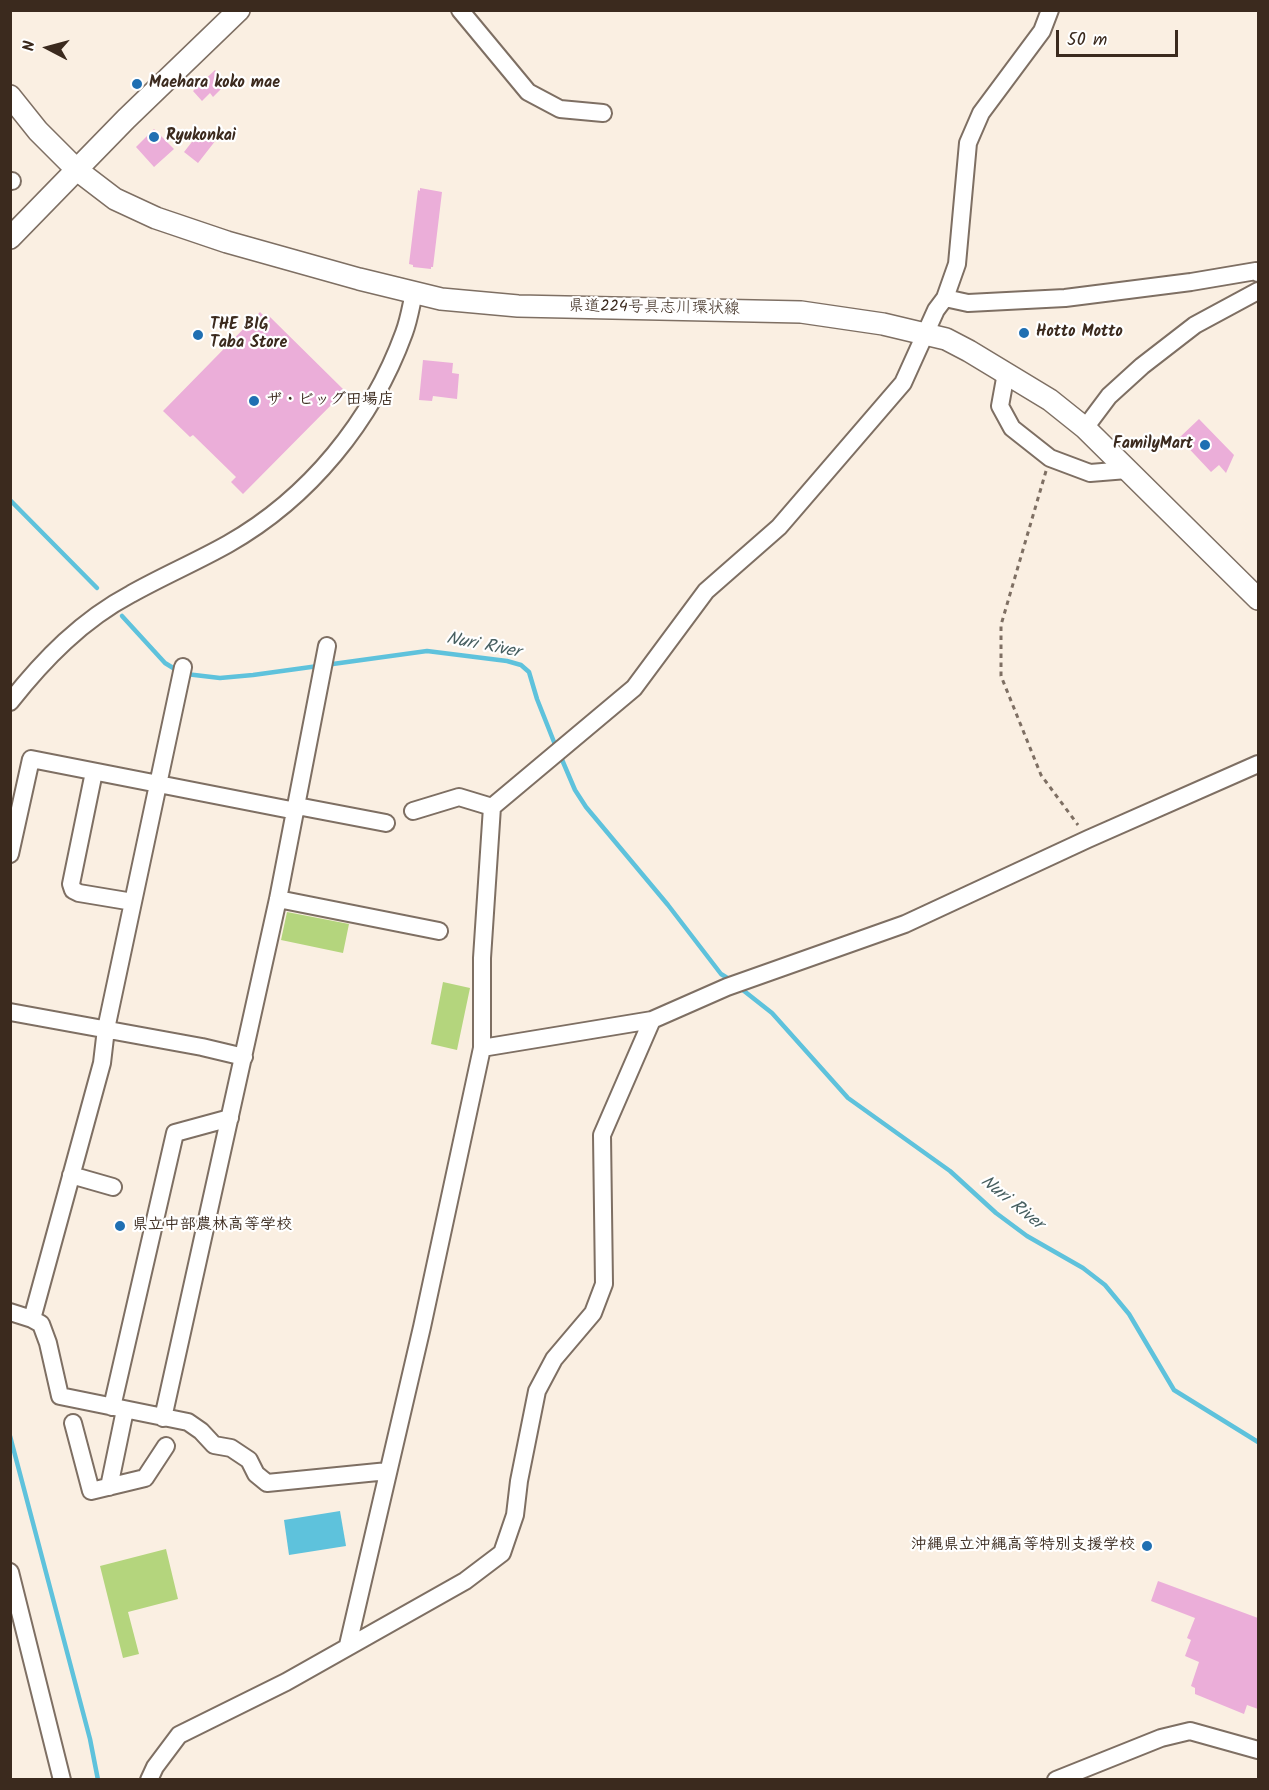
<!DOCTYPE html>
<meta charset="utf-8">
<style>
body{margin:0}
#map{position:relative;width:1269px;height:1790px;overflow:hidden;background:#faefe2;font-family:Kalam,sans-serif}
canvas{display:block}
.frame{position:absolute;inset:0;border:12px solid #3b2a1e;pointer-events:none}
.north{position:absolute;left:18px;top:18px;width:60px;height:60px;-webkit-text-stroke:4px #fff;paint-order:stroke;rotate:276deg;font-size:16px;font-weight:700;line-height:24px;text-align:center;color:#3b2a1e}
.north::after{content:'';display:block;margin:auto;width:21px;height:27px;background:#3b2a1e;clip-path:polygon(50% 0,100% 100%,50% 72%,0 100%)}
.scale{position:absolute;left:1056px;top:30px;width:122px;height:27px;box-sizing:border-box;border:3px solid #3b2a1e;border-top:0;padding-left:8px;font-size:18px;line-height:21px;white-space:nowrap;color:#3b2a1e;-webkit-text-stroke:4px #fff;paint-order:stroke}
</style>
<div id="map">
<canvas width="1269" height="1790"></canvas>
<div class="frame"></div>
<div class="north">N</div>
<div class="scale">50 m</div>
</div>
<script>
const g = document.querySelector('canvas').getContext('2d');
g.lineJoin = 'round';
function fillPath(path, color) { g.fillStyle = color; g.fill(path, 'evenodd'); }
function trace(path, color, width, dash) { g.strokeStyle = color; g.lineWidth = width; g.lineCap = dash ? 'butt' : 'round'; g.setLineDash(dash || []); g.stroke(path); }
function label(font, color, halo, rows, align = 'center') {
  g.font = font + ' Kalam,"Klee One",sans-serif'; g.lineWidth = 4.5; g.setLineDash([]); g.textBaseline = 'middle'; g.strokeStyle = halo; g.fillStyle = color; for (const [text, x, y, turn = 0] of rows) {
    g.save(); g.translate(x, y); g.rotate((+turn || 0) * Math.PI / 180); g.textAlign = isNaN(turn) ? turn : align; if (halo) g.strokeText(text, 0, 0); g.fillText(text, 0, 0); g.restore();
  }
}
fillPath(new Path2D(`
 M 287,912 L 349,924 L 343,953 L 281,940 Z
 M 443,982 L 470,988 L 457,1050 L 431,1044 Z
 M 166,1549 L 178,1599 L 128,1612 L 139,1654 L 123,1658 L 100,1566 Z`), '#b4d57d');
fillPath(new Path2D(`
 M 340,1511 L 346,1546 L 289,1555 L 284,1520 Z`), '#5ec2dc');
trace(new Path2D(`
 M 10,500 L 97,588
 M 122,616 L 165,663 L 178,671
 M 186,674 L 220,678 L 253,675 L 427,651 L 507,661 L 521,665 L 529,672 L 537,699 L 556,747
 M 560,755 L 575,790 L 586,807 L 668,905 L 721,974 L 729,979
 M 739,987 L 772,1013 L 848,1098 L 950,1171 L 996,1213 L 1027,1236 L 1083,1268 L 1105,1285 L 1129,1314 L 1174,1390 L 1258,1442
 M 10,1436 L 90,1739 L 98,1780`), '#5ec2dc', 4.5);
fillPath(new Path2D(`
 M 215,70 L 225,81 L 221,85 L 223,87 L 213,97 L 210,93 L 202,101 L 193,91 Z
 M 154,129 L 174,149 L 154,167 L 136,147 Z
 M 202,129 L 216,140 L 198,163 L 184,152 Z
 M 420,188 L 442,192 L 433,267 L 431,267 L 431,269 L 413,267 L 413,265 L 409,264 L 418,190 L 420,191 Z
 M 260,312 L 266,318 L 268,315 L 345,391 L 243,494 L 231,482 L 236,477 L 193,435 L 190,437 L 163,411 Z
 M 423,360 L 453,363 L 452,373 L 459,374 L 457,399 L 433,396 L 432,401 L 419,400 Z
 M 1199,419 L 1234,455 L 1226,473 L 1219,465 L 1211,472 L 1179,438 Z
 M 1158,1581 L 1258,1618 L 1258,1709 L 1247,1705 L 1244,1714 L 1195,1694 L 1195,1688 L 1191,1686 L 1199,1662 L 1185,1656 L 1191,1640 L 1187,1638 L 1195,1618 L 1151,1601 Z`), '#ebaed9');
const minor = new Path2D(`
 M 460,10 L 528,92 L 560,109 L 603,113
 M 10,181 L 12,181
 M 945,298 L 968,303 L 1065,298 L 1191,282 L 1256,271 L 1258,273
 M 1006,373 L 1000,406 L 1012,428 L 1050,458 L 1090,473 L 1127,470
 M 1085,428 L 1109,396 L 1142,366 L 1195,325 L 1258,291
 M 183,667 L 106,1029 L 102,1063 L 32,1319 L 41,1324 L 48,1343 L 60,1396 L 188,1422 L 201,1431 L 214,1445 L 231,1448 L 249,1460 L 256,1474 L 267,1483 L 388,1471
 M 10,702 C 44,659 82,620 131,594 C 163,576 196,562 228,544 C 309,498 372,421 404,333 C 409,320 411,306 414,293
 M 94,772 L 71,884 L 73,890 L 79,893 L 133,902
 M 297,806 L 386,823
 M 413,811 L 459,797 L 492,807
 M 10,854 L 31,759 L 296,811
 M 278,899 L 439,931
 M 10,1012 L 202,1047 L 244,1057
 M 482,1048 L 652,1020 L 727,987 L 905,924 L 1088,839 L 1258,764
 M 71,1175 L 113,1187
 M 10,1312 L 32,1319
 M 112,1407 L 175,1133 L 230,1118
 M 163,1418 L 278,899 L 327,646
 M 73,1423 L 91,1491 L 145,1478 L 166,1446
 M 109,1487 L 125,1410
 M 10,1572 L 62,1780
 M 348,1645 L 422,1327 L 482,1048 L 482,958 L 492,807 L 634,688 L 706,591 L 779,527 L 903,383 L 936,310 L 945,298 L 957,264 L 968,143 L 981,113 L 1042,31 L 1050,10
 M 149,1780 L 155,1767 L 179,1735 L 286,1682 L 465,1581 L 502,1553 L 515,1515 L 519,1481 L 537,1391 L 554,1359 L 593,1313 L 604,1284 L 602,1135 L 652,1020
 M 1056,1780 L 1161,1738 L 1190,1731 L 1258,1750`);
const major = new Path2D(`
 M 10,96 L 38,131 L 77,170 L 115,199 L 156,218 L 227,242 L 359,279 L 441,299 L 518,306 L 801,312 L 883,324 L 946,339 L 969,351 L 1050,400 L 1085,428 L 1258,599
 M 10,238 L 126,119 L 239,10`);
trace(minor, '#7e6f63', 20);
trace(major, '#7e6f63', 24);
trace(new Path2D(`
 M 1046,471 L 1001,625 L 1001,676 L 1041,775 L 1078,825`), '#7e6f63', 3, [4.5, 4.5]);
trace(minor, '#fff', 16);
trace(major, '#fff', 21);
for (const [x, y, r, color] of [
 [137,84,6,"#1f6fb2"],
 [154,137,6,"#1f6fb2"],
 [1024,333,6,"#1f6fb2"],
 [198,335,6,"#1f6fb2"],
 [254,401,6,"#1f6fb2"],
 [1205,445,6,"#1f6fb2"],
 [120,1226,6,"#1f6fb2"],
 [1147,1546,6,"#1f6fb2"]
]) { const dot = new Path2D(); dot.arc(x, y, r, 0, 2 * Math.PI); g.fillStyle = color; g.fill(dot); trace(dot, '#fff', 2); }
label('bold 16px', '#3b2a1e', '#fff', [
 ["Maehara koko mae",149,84],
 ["Ryukonkai",166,137],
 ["THE BIG",210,326],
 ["Taba Store",210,344],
 ["Hotto Motto",1036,333],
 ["ザ・ビッグ田場店",266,401],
 ["FamilyMart",1193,445,"right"],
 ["県立中部農林高等学校",132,1226],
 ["沖縄県立沖縄高等特別支援学校",1135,1546,"right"]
], 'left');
label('16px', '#3b2a1e', '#fff', [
 ["県道224号具志川環状線",654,309,1]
]);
label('italic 18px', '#475f60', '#fff', [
 ["Nuri River",483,647,11],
 ["Nuri River",1011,1204,39]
]);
</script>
